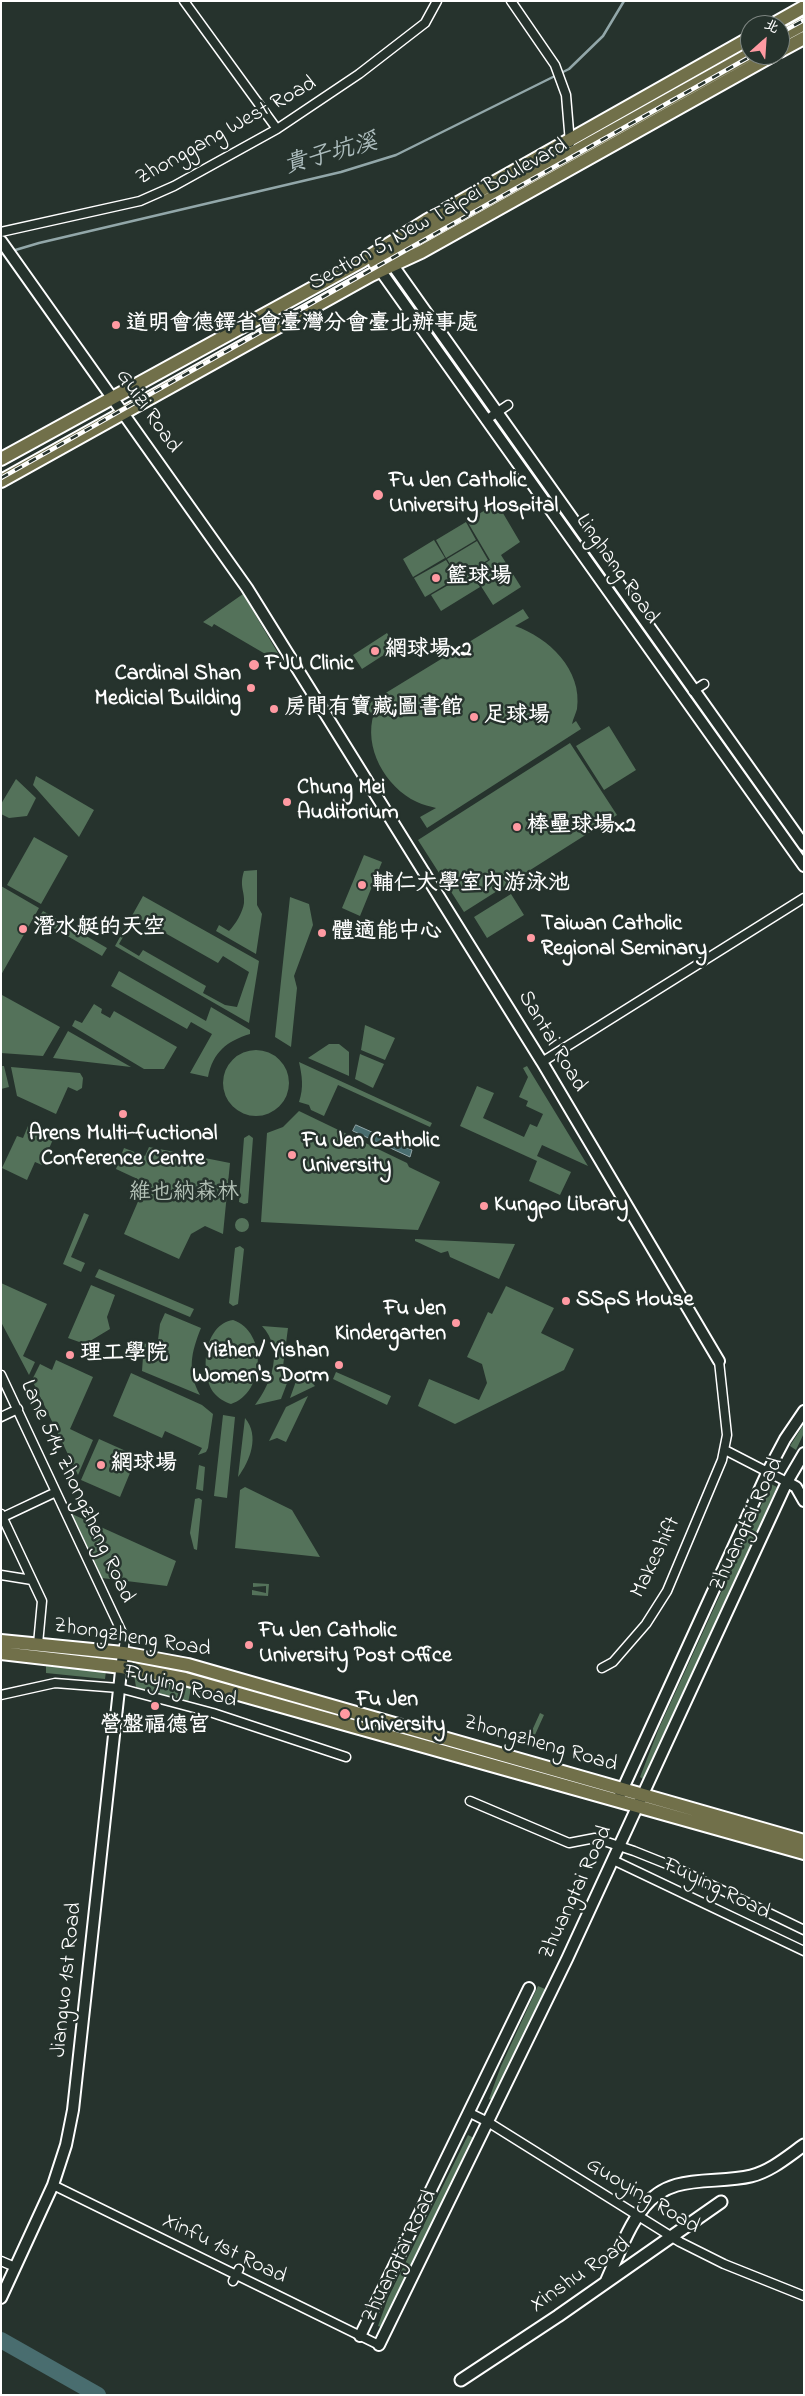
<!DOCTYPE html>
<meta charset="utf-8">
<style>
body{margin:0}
#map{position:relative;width:805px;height:2396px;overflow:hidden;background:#26332d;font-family:"Indie Flower","LXGW WenKai TC",sans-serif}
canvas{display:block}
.frame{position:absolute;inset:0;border:2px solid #fff;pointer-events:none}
.north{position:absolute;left:740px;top:15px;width:50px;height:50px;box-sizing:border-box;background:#26332d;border:1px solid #7d8581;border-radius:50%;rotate:26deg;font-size:14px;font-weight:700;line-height:20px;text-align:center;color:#fff}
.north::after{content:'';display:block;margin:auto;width:18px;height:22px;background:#ff9aa2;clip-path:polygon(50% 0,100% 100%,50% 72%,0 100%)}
</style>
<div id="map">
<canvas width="805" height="2396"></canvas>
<div class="frame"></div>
<div class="north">北</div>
</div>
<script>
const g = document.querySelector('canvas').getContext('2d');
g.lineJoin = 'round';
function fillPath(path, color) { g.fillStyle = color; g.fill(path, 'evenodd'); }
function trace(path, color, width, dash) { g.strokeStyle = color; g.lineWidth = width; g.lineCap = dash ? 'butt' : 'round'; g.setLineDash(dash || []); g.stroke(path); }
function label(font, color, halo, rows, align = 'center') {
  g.font = font + ' "Indie Flower","LXGW WenKai TC",sans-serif'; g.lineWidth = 5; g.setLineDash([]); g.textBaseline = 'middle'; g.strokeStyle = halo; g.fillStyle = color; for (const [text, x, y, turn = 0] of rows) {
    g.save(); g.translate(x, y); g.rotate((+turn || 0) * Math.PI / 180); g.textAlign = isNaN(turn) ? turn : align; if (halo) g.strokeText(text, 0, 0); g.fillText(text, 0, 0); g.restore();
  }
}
fillPath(new Path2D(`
 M 497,503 L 520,542 L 501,555 L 521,587 L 493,605 L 472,572 L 490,560 L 467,521 Z
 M 466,522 L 476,540 L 446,558 L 436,540 Z
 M 434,540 L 445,558 L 413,577 L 403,559 Z
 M 477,541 L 488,560 L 458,578 L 447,559 Z
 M 446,560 L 457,578 L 425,597 L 414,578 Z
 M 471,572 L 480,587 L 441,611 L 431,595 Z
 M 243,594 L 282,660 L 279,662 L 214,624 L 212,627 L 203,622 Z
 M 523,609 L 529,618 L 515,626 C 548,637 583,670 577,709 C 576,713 573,719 572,724 L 576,721 L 581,729 L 427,828 L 420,817 L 436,808 C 430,806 423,805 417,802 C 385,787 363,747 374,713 L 371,715 L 366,705 Z
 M 387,633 L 396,647 L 362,669 L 353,655 Z
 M 609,726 L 636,770 L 604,790 L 576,746 Z
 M 570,743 L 617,815 L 464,912 L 418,840 Z
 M 36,776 L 94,810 L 79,837 L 33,785 Z
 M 16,779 L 36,798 L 27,816 L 9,818 L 1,814 L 1,804 Z
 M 34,837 L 68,856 L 41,904 L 7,885 Z
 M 364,855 L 382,862 L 360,916 L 342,908 Z
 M 257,870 L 257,905 L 262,914 L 256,954 L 216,931 L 219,925 L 229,931 C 235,925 243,912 244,903 C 245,891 239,887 244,871 Z
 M 1,886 L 39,908 L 1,975 Z
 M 511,894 L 524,915 L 487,938 L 474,917 Z
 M 143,896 L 259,961 L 249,1023 L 115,946 ZM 135,916 L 218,963 L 223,956 L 249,972 L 237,1007 L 225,1005 L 203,993 L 206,986 L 143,950 L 139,956 L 119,944 Z
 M 290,897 L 309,904 L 313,925 L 294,976 L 297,988 L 291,1047 L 275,1037 Z
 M 43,911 L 107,948 L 102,956 L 38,919 Z
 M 119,971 L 206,1021 L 211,1007 L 250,1030 L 250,1034 C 227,1041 213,1052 208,1077 L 190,1073 L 212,1034 L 191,1022 L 187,1029 L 111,986 Z
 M 2,995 L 60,1027 L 43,1056 L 1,1053 Z
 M 94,1004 L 102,1009 L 101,1013 L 110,1018 L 114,1011 L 177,1047 L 164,1069 L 144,1069 L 72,1026 L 75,1020 L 82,1023 Z
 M 365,1025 L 395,1038 L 385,1060 L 361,1050 Z
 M 68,1031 L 131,1067 L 53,1058 Z
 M 329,1044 L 339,1044 L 349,1052 L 349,1076 L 308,1058 Z
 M223 1083a33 33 0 1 1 66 0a33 33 0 1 1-66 0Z
 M 360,1054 L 384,1064 L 373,1088 L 355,1079 Z
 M 299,1062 L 432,1123 L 430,1127 L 338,1085 L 324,1116 L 311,1110 L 309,1105 L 299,1102 C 304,1087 302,1076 299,1062 Z
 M 1,1066 L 4,1066 L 9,1087 L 1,1089 Z
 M 527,1066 L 588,1166 L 542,1145 L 537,1156 L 571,1172 L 560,1195 L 529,1181 L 537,1161 L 460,1126 L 477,1086 L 494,1093 L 483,1118 L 524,1137 L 530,1124 L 537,1127 L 543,1114 L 526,1106 L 528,1101 L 519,1097 L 528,1077 L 523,1068 Z
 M 11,1067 L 80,1073 L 83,1078 L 82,1088 L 77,1091 L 68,1087 L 56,1114 L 17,1096 Z
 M 299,1111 L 407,1163 L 409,1167 L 440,1182 L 418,1230 L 261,1222 L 267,1133 L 283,1127 Z
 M 28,1126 L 54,1137 L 42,1165 L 35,1162 L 27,1180 L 2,1168 L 17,1136 L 23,1138 Z
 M 249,1135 L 253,1138 L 248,1203 L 244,1204 L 239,1202 L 244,1138 Z
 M 149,1147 L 230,1163 L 223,1234 L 205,1226 L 191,1234 L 179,1259 L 124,1234 L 146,1183 L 116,1169 L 124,1148 L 145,1156 Z
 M 84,1213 L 89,1215 L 71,1257 L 85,1263 L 81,1272 L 63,1264 Z
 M235 1225a7 7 0 1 1 14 0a7 7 0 1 1-14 0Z
 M 415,1239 L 515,1244 L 499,1279 L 450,1257 L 448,1251 L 441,1253 L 415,1241 Z
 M 240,1246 L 244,1249 L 238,1304 L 233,1306 L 229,1303 L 235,1248 Z
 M 99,1269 L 194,1309 L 190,1317 L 95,1277 Z
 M 1,1283 L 47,1304 L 23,1356 L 35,1362 L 29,1375 L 1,1322 Z
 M 91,1285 L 115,1295 L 107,1317 L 110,1329 L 85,1344 L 68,1338 Z
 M 506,1286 L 554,1308 L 541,1333 L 574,1349 L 564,1370 L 455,1424 L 418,1406 L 429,1379 L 479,1400 L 487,1383 L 482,1364 L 467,1357 L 488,1312 L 492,1314 Z
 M 165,1313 L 201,1328 C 191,1353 187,1371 200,1395 L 142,1371 L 144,1343 L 151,1346 L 158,1340 L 160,1324 Z
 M 233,1320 C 268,1332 265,1393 231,1404 C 225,1402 218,1398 214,1393 C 199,1373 204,1324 233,1320 Z
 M 262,1326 L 288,1328 L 282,1374 L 289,1378 L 281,1399 L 255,1405 C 272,1382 284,1350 262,1326 Z
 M 56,1360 L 93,1377 L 70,1429 L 93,1440 L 78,1475 L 32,1380 L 40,1364 L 52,1370 Z
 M 300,1370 L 315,1386 L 290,1398 Z
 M 336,1372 L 391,1396 L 387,1405 L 333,1379 Z
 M 131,1373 L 202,1405 L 213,1414 L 208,1448 L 206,1452 L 198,1455 L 202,1448 L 165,1431 L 162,1438 L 113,1416 Z
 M 308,1396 L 286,1442 L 277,1438 L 269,1441 L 286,1407 Z
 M 223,1415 L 235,1417 L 227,1498 L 214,1496 Z
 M 245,1418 C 260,1436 250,1461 238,1477 Z
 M 804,1424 L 804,1433 L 796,1450 L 790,1446 Z
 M 99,1439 L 137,1456 L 120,1497 L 81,1480 Z
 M 199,1465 L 205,1467 L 203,1491 L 196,1489 Z
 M 771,1484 L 777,1487 L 643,1779 L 640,1777 L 659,1728 Z
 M 245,1487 L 292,1510 L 320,1557 L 235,1548 L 240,1490 Z
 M 199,1498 L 202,1500 L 197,1550 L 194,1549 L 190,1533 L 195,1499 Z
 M 72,1514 L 176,1561 L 167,1586 L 102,1578 Z
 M 253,1583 L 269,1584 L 268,1596 L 252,1595 L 252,1590 L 266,1593 L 266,1586 L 253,1587 Z
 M 46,1666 L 106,1671 L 105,1679 L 46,1673 Z
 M 134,1675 L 191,1688 L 188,1703 L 136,1687 Z
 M 540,1713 L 544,1715 L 534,1737 L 530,1735 Z
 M 538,1986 L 545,1989 L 492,2100 L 489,2099 L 501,2066 Z
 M 468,2135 L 474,2138 L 381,2327 L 378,2326 L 388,2298 Z`), '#54725a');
const water = new Path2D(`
 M 356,1125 L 412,1150 L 410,1157 L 353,1131 Z`);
fillPath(water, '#496d6f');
trace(water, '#92a7a9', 1);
trace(new Path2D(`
 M 12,251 L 39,243 L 341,172 L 396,155 L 569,69 L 603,36 L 624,1`), '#92a7a9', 2.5);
trace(new Path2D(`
 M 1,2340 L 98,2395`), '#496d6f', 16);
const minor = new Path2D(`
 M 184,1 L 277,129
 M 511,1 L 555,65 L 566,95 L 570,143
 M 1,232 L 140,201 L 174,186 L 277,129 L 359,74 L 425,23 L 437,1
 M 486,420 L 508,405
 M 693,691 L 704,684
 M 542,1062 L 804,898
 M 1,1375 L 125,1639 L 123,1653
 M 1,1417 L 18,1409
 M 725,1450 L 787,1482
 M 1,1514 L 42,1601 L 38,1644
 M 1,1518 L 56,1492
 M 1,1575 L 32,1580
 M 602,1668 L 613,1662 L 646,1624 L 667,1591 L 722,1460 L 727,1435 L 719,1361
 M 1,1695 L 55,1683 L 119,1688 L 213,1713 L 346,1757
 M 470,1801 L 569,1843 L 595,1838 L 634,1851 L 674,1867 L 804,1930
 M 613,1860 L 804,1951
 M 470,2113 L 488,2122 L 680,2242 L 724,2264 L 804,2296
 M 53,2185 L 379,2345
 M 1,2261 L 15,2267
 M 233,2281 L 239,2269`);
const tertiary = new Path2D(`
 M 1,241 L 247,588 L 542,1062 L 719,1361
 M 392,264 L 804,845
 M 380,270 L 804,866
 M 787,1482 L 796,1487 L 804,1501
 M 620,1795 L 768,1471 L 785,1439 L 804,1411
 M 1,2298 L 53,2185 L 66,2145 L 73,2110 L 123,1653
 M 360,2336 L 529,1988
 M 379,2345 L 567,1959 L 787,1482 L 804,1453`);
const secondary = new Path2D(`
 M 606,2282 C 617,2258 627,2228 644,2207 C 671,2172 714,2185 751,2176 C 771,2171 787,2157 804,2145
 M 461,2380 L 558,2316 L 721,2202`);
const primary = new Path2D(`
 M 772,25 L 804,7
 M 780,37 L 804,24
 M 780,51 L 804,38
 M 375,263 L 750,54
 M 1,459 L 362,261 L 426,221 L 750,38
 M 1,481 L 371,275 L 421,252 L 773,55
 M 1,1641 L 123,1653 L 188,1665 L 804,1841
 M 1,1653 L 122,1667 L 185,1679 L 804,1853`);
trace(minor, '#fff', 11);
trace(tertiary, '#fff', 14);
trace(secondary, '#fff', 15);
trace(primary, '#fff', 16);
trace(minor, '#26332d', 8);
trace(tertiary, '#26332d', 10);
trace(secondary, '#26332d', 11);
trace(primary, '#71704a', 12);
const rail = new Path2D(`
 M 780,33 L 804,20
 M 1,478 L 753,55`);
trace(rail, '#fff', 4.5);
trace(rail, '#26332d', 2.5, [8]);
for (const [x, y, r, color] of [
 [116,325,5,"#ff9aa2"],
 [378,495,6,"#ff9aa2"],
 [436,578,5,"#ff9aa2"],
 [375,651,5,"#ff9aa2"],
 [254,665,6,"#ff9aa2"],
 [251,688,5,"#ff9aa2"],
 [274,709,5,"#ff9aa2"],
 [474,717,5,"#ff9aa2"],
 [287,802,5,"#ff9aa2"],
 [517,827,5,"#ff9aa2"],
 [362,885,5,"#ff9aa2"],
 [23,929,5,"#ff9aa2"],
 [322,933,5,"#ff9aa2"],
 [531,938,5,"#ff9aa2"],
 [123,1114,5,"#ff9aa2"],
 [292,1155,5,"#ff9aa2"],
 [484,1206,5,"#ff9aa2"],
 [566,1301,5,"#ff9aa2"],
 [456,1323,5,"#ff9aa2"],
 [70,1355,5,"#ff9aa2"],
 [339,1365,5,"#ff9aa2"],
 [101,1465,5,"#ff9aa2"],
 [249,1645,5,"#ff9aa2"],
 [155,1706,5,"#ff9aa2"],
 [345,1714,6,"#ff9aa2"]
]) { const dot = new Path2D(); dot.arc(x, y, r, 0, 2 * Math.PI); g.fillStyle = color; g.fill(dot); trace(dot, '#26332d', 2); }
label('22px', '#fff', '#26332d', [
 ["Zhonggang West Road",227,132,-29],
 ["Section 5, New Taipei Boulevard",439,216,-29],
 ["Guizi Road",147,412,55],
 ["Linghang Road",616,570,55],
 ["Santai Road",551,1042,59],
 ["Lane 514, Zhongzheng Road",76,1492,65],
 ["Zhuangtai Road",748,1525,-65],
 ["Makeshift",657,1558,-64],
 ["Zhongzheng Road",132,1639,9],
 ["Fuying Road",180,1688,15],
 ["Zhongzheng Road",540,1745,16],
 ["Fuying Road",716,1890,26],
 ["Zhuangtai Road",577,1893,-65],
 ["Jianguo 1st Road",68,1980,-84],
 ["Guoying Road",642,2197,31],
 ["Xinfu 1st Road",224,2250,26],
 ["Zhuangtai Road",401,2257,-64],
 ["Xinshu Road",581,2276,-34]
]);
label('bold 22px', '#fff', '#26332d', [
 ["道明會德鐸省會臺灣分會臺北辦事處",126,325],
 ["Fu Jen Catholic",389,482],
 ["University Hospital",389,507],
 ["籃球場",446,578],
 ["網球場x2",385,651],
 ["FJU Clinic",265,665],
 ["Cardinal Shan",241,675,"right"],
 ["Medicial Building",241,700,"right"],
 ["房間有寶藏;圖書館",284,709],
 ["足球場",484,717],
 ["Chung Mei",297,789],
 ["Auditorium",297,814],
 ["棒壘球場x2",527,827],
 ["輔仁大學室內游泳池",372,885],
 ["Taiwan Catholic",541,925],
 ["Regional Seminary",541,950],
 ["潛水艇的天空",33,929],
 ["體適能中心",332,933],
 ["Arens Multi-fuctional",123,1135,"center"],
 ["Conference Centre",123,1160,"center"],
 ["Fu Jen Catholic",302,1142],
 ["University",302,1167],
 ["Kungpo Library",494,1206],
 ["SSpS House",576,1301],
 ["Fu Jen",446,1310,"right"],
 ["Kindergarten",446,1335,"right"],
 ["Yizhen/ Yishan",329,1352,"right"],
 ["Women's Dorm",329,1377,"right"],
 ["理工學院",80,1355],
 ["網球場",111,1465],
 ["Fu Jen Catholic",259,1632],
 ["University Post Office",259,1657],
 ["Fu Jen",356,1701],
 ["University",356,1726],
 ["營盤福德宮",155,1727,"center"]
], 'left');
label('22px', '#b2c0b5', '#26332d', [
 ["維也納森林",184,1194]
]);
label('italic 24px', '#adbdbe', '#26332d', [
 ["貴子坑溪",331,156,-15]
]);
</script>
